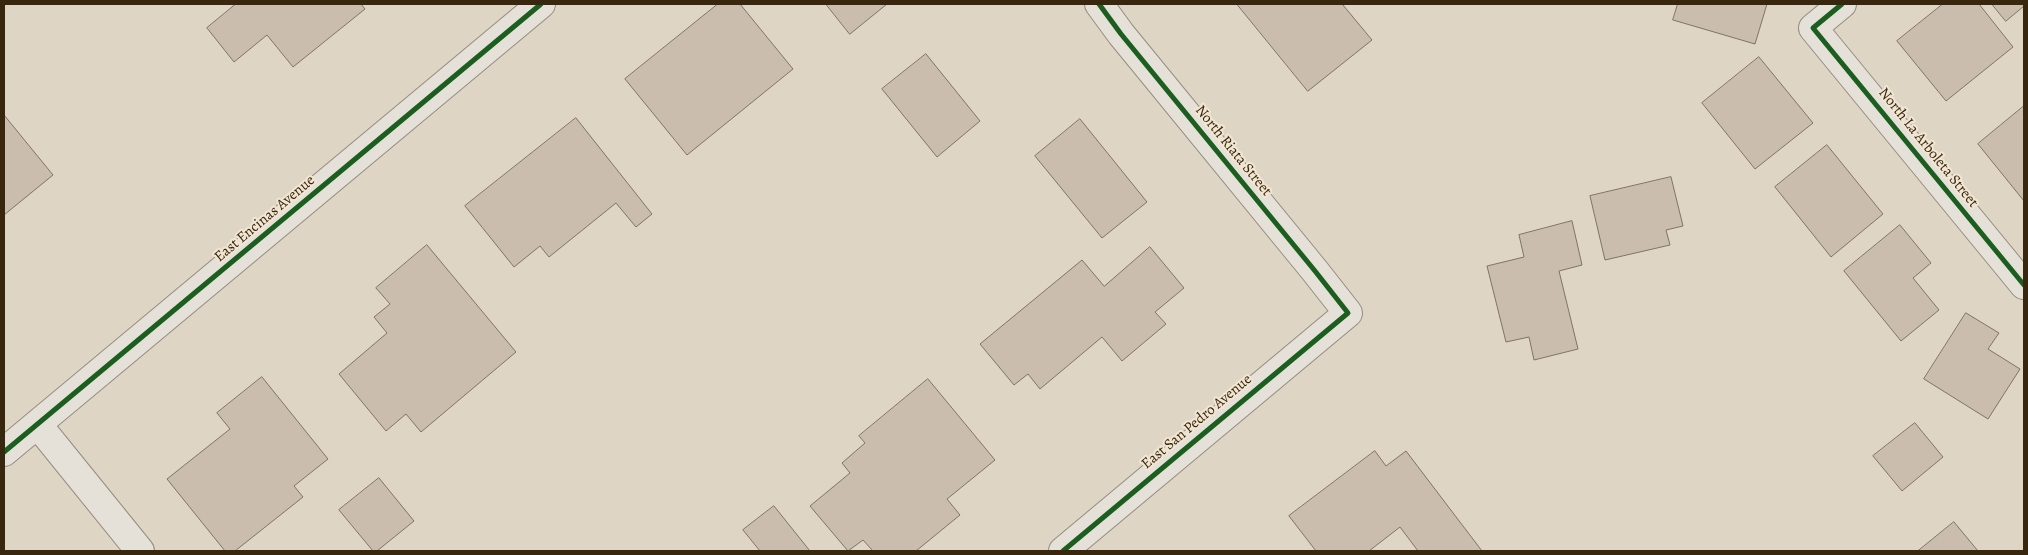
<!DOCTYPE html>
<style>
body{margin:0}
#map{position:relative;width:2028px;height:555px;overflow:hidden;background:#dfd5c4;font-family:Alegreya,serif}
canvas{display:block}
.frame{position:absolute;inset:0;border:5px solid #39260f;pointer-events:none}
</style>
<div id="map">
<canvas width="2028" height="555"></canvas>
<div class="frame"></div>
</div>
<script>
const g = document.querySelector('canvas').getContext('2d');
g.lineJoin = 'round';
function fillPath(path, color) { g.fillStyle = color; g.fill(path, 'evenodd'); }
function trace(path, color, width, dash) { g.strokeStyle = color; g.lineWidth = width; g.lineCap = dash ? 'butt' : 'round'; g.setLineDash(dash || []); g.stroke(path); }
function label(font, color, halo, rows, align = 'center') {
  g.font = font + ' Alegreya,serif'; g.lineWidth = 4; g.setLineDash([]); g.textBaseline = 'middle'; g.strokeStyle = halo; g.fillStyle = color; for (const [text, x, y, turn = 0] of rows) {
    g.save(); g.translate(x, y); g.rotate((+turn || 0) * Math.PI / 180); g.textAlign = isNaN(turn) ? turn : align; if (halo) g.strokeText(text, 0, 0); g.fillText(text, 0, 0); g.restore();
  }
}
const building = new Path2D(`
 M 236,4 L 361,4 L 365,9 L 293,67 L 267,35 L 234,62 L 207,28 Z
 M 718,4 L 740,4 L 793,69 L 687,155 L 625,79 Z
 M 826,4 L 887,4 L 850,34 Z
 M 1237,4 L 1346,4 L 1343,5 L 1372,40 L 1308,91 Z
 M 1678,4 L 1767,4 L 1755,44 L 1673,20 Z
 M 1943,4 L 1979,4 L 2013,47 L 1946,101 L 1897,41 Z
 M 1992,4 L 2024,4 L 2024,6 L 2006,21 Z
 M 926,54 L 980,121 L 937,157 L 882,89 Z
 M 1759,57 L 1813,123 L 1755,169 L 1702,103 Z
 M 2024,106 L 2024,201 L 1978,144 Z
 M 4,115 L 53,175 L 4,215 Z
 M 576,118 L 652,214 L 636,227 L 616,203 L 549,257 L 540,246 L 514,267 L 465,206 Z
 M 1080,119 L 1147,202 L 1102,238 L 1035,156 Z
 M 1827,145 L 1883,214 L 1831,257 L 1775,187 Z
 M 1671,177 L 1683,226 L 1666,230 L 1670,245 L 1605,260 L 1590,196 Z
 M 1572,221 L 1582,265 L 1559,271 L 1578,349 L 1534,360 L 1529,337 L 1506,342 L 1487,266 L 1524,257 L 1519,235 Z
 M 1900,225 L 1931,263 L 1913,278 L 1939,310 L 1901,341 L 1844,271 Z
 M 427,245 L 516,352 L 421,432 L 406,414 L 386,431 L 339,374 L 387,333 L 374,317 L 390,304 L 376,288 Z
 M 1150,247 L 1184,288 L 1155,312 L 1166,324 L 1122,361 L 1102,337 L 1040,389 L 1028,374 L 1014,385 L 980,344 L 1082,260 L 1104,286 Z
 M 1966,313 L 1999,333 L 1988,349 L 2020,369 L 1988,419 L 1924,379 Z
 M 262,377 L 328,459 L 294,486 L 303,497 L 235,551 L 225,551 L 167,479 L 230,429 L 217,413 Z
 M 928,379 L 995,460 L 947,499 L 960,515 L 916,551 L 873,551 L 863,540 L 848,551 L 810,506 L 850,473 L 842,463 L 865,443 L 859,436 Z
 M 1915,423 L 1943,457 L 1902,491 L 1873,456 Z
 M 1375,451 L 1386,466 L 1406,451 L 1482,551 L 1418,551 L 1400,527 L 1369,551 L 1316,551 L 1289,516 Z
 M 379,478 L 414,521 L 377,551 L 373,551 L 339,510 Z
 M 774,506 L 810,551 L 760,551 L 743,530 Z
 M 1954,522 L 1978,551 L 1918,551 Z`);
fillPath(building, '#cabdad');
trace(building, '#7c7468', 1);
const street = new Path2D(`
 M 1842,4 L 1813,28 L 2024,285
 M 38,425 L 140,551
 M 4,452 L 541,4
 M 1063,551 L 1348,313 L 1315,271 L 1121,34 L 1099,4`);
trace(street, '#948c80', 30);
trace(street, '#e6e1d8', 28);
trace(new Path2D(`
 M 1842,4 L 1813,28 L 2024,285
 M 4,452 L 541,4
 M 1063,551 L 1348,313 L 1315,271 L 1121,34 L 1099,4`), '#1b5e20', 5);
label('15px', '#39260f', '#f1e6d2', [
 ["North La Arboleta Street",1928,148,51],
 ["North Riata Street",1233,151,51],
 ["East Encinas Avenue",265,219,-40],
 ["East San Pedro Avenue",1197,422,-40]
]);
</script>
